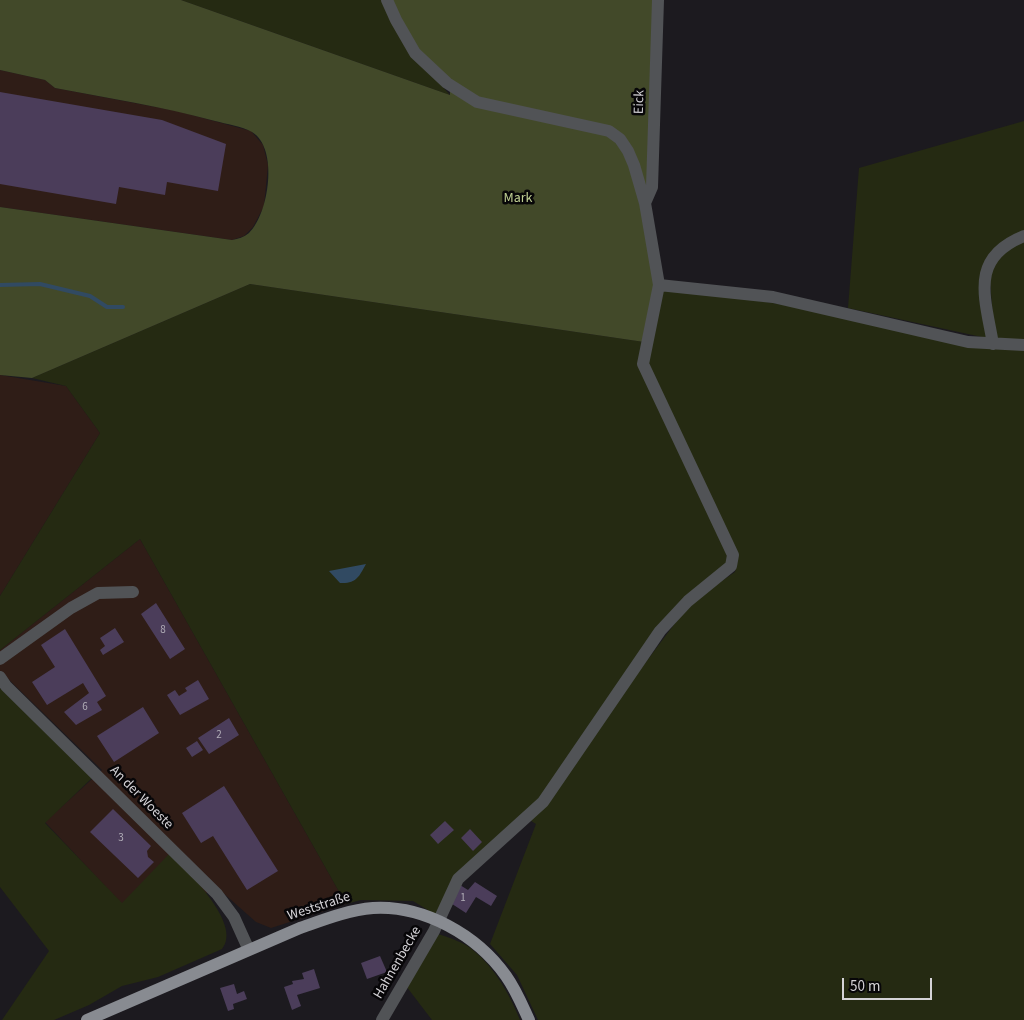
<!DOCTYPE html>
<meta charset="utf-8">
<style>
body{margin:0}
#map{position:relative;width:1024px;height:1020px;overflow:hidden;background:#1c1a1f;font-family:"Source Sans 3",sans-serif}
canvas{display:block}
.scale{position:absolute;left:842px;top:978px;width:90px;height:22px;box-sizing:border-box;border:2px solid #d5d3d7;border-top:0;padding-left:6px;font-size:15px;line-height:18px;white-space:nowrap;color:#d5d3d7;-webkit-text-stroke:4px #070608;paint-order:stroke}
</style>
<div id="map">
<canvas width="1024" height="1020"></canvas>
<div class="scale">50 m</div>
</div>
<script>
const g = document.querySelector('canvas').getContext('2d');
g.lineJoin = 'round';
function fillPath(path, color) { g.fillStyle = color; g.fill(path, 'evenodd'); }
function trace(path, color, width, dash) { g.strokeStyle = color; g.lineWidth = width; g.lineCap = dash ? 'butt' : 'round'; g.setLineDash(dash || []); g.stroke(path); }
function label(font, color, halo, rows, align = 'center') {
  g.font = font + ' "Source Sans 3",sans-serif'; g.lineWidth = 5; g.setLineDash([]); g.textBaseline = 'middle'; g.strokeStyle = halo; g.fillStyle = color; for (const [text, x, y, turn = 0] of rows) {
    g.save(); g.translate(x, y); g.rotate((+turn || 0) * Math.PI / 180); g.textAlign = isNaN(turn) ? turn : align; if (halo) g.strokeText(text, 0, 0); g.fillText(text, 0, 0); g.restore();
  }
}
fillPath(new Path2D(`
 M 0,70 L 45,80 L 55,88 L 177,111 L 251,131 L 263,145 L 268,165 L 264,206 L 253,227 L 244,236 L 232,240 L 0,207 Z
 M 0,375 L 66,386 L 100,433 L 0,596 Z
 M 140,539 L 346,904 L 271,928 L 256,922 L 221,891 L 122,904 L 45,822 L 102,770 L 0,671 L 0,650 Z`), '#2f1d17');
fillPath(new Path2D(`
 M 181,0 L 384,0 L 413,54 L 450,95 Z
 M 1024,121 L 1024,234 L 983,268 L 991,339 L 848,308 L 859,168 Z
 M 1024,238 L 1024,341 L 995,340 L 989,270 L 1007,245 Z
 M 250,284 L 644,342 L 640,364 L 731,559 L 686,598 L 540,799 L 456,878 L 436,915 L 413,901 L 361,900 L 346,904 L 140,539 L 0,650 L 0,596 L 100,433 L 66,386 L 32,378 Z
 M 661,287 L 773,303 L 1024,350 L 1024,1020 L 538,1020 L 517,975 L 490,944 L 536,824 L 528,819 L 691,602 L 735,572 L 738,559 L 646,364 Z
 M 0,688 L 92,778 L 45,823 L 122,903 L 170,853 C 186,870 243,924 222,949 L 158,977 L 122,986 L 89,1005 L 54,1020 L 2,1020 L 49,951 L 0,887 Z
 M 438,934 C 450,938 464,942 474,951 C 495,968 510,995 520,1020 L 432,1020 L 406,986 Z`), '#252a12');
fillPath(new Path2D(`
 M 0,0 L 181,0 L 450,95 L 450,82 L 419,53 L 391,0 L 657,0 L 650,180 L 641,199 L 658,286 L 644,342 L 250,284 L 32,378 L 0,375 L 0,207 L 232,240 C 238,239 244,237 249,233 C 269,214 279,148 252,132 C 242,126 226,124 215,121 C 163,107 109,98 55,88 L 45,80 L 0,70 Z`), '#424929');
fillPath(new Path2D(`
 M 366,564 C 359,577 356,584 340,583 L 329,571 Z`), '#314a62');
trace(new Path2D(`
 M 0,285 L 40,284 L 90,296 L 107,307 L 123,307`), '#314a62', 4);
fillPath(new Path2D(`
 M 0,92 L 162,120 L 226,144 L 218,191 L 167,182 L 165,195 L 119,187 L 116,204 L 0,184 Z
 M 156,603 L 185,649 L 170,659 L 141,614 Z
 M 115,628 L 124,642 L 103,655 L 100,650 L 105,646 L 100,638 Z
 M 65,629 L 106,696 L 97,702 L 102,710 L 76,725 L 64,712 L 89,693 L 83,683 L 47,705 L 32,682 L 55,667 L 41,645 Z
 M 198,680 L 209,699 L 180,715 L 167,695 L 175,690 L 179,696 L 187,691 L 185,688 Z
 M 143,707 L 159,733 L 114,762 L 97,736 Z
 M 229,718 L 239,735 L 209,754 L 198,738 Z
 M 197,741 L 203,750 L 192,757 L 186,748 Z
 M 224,786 L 278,871 L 247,890 L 213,836 L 201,843 L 182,813 Z
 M 113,809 L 151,846 L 147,851 L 148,857 L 154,862 L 138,878 L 90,832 Z
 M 445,821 L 454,830 L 438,844 L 430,835 Z
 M 470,829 L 482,842 L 473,851 L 461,838 Z
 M 475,882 L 497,896 L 491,906 L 476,897 L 466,913 L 449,902 L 460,885 L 468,890 Z
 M 380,956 L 387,972 L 367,979 L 361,963 Z
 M 314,969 L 320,988 L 297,995 L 301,1006 L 292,1010 L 284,987 L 293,984 L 292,981 L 304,979 L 302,973 Z
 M 234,984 L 237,994 L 244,991 L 247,999 L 233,1004 L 234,1009 L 228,1011 L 220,988 Z`), '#4b3d5a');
trace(new Path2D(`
 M 645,203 L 652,187 L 658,0
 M 659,285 L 773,297 L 968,342 L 1024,345
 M 993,344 C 985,297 969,258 1024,236
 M 0,659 L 71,608 L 98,593 L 133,592
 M 0,677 L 6,686 L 217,894 L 234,917 L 248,948
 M 382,1020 L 434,931 L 458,879 L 543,802 L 660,631 L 688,601 L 731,566 L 733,555 L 643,364 L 659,285 L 645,203 L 634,165 L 628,151 L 620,139 L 609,131 L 477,102 L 447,83 L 415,53 L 396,20 L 387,0`), '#515356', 12);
trace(new Path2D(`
 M 87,1020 L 300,928 C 323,920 348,910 373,908 C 424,905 477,935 506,976 C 516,990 522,1005 529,1020`), '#888b91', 12);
label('11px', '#b2aeb8', null, [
 ["8",163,631],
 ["6",85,708],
 ["2",219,736],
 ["3",121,839],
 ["1",463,899]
]);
label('14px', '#d5d3d7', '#070608', [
 ["Eick",640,102,-88],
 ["An der Woeste",141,798,45],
 ["Weststraße",319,907,-18],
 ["Hahnenbecke",398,963,-60]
]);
label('14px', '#bfce92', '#070608', [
 ["Mark",518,199]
]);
</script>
